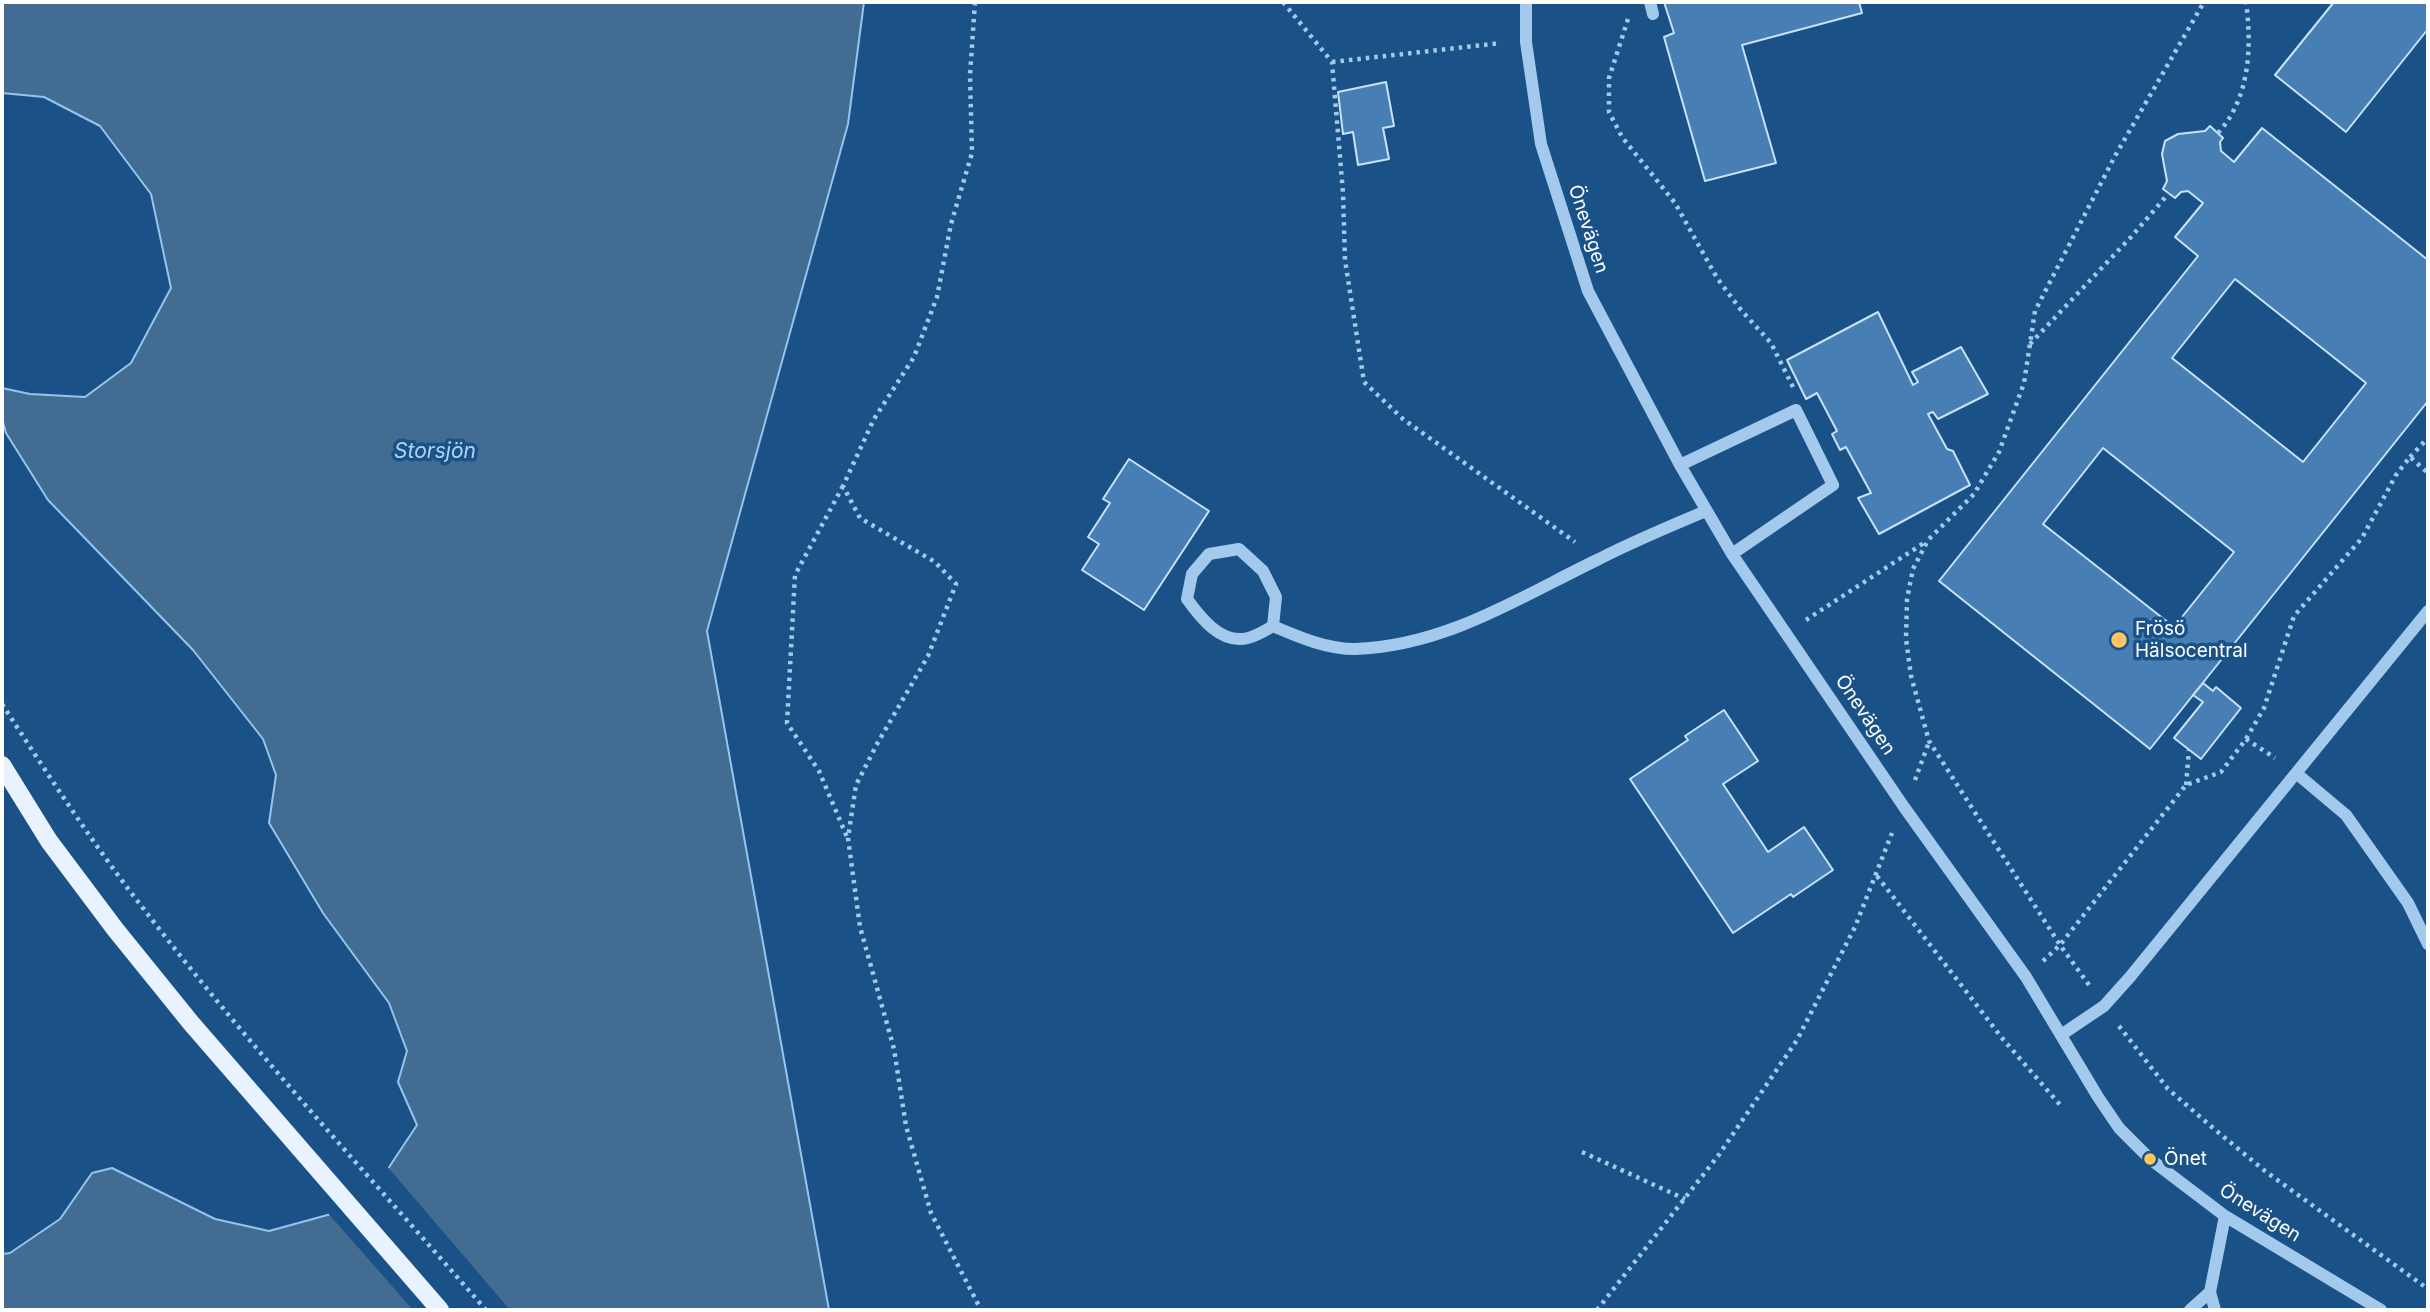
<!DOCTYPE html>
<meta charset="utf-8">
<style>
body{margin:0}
#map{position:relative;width:2430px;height:1312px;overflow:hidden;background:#1a5288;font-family:Inter,sans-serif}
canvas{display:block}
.frame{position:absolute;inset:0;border:4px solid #fff;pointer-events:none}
</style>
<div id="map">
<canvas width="2430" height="1312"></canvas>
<div class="frame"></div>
</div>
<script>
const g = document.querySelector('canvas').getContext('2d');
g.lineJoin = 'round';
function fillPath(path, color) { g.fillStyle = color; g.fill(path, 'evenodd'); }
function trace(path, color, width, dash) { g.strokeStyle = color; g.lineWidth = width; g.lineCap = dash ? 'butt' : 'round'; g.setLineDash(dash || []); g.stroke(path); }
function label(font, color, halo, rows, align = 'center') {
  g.font = font + ' Inter,sans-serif'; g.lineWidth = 7; g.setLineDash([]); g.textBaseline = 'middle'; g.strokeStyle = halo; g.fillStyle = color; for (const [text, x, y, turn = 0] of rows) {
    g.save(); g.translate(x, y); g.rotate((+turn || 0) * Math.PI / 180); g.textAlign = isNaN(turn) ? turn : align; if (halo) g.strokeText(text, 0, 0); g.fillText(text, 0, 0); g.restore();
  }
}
const water = new Path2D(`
 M 2,2 L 864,2 L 848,124 L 707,631 L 829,1310 L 2,1310 L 2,1254 L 10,1253 L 60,1219 L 92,1173 L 112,1168 L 215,1219 L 269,1231 L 364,1205 L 417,1125 L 398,1082 L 407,1051 L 389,1003 L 323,913 L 269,823 L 276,775 L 263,739 L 193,650 L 48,500 L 6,433 L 2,418 L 2,388 L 30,394 L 85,397 L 131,363 L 171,288 L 151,194 L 100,126 L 44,97 L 2,93 Z`);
fillPath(water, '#436c93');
trace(water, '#95c5ef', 2);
fillPath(new Path2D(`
 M 386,1165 L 510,1310 L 413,1310 L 327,1212 L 362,1202 Z`), '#1a5288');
const building = new Path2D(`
 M 1664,2 L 1859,2 L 1862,13 L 1742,45 L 1776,163 L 1705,181 L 1664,37 L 1674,33 Z
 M 2334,2 L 2428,2 L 2428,29 L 2346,132 L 2275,75 Z
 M 1386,82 L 1394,126 L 1383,128 L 1389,159 L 1358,165 L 1353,132 L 1343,134 L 1338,92 Z
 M 2210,126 L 2223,138 L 2220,142 L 2221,151 L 2234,162 L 2262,128 L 2428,260 L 2428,401 L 2150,749 L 1939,581 L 2198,256 L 2175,237 L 2203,203 L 2188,191 L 2181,192 L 2175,198 L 2163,189 L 2167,181 L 2162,154 L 2165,141 L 2178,134 L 2205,131 ZM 2235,279 L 2366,383 L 2303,462 L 2172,358 ZM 2103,448 L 2234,552 L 2174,627 L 2043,524 Z
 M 1878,312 L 1913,385 L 1918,382 L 1912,372 L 1961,347 L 1988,394 L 1938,419 L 1933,412 L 1928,414 L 1947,449 L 1953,451 L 1970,485 L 1879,534 L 1858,498 L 1871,493 L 1846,447 L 1840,450 L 1832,434 L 1837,431 L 1817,393 L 1806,399 L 1787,360 Z
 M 1129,459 L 1209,511 L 1144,610 L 1082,570 L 1099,544 L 1088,537 L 1110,503 L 1103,499 Z
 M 2203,683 L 2213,691 L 2216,687 L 2241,708 L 2201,759 L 2174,738 L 2203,702 L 2193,695 Z
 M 1724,710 L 1758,761 L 1723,784 L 1768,852 L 1804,827 L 1833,870 L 1793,897 L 1791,894 L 1733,933 L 1630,779 L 1688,740 L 1685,736 Z`);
fillPath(building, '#477eb3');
trace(building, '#c8e2f9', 2);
trace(new Path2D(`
 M 975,2 L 970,75 L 972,153 L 951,224 L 937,297 L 914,357 L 874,419 L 843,486 L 860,518 L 935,562 L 956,584 L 928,656 L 877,744 L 856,785 L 848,838 L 860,927 L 894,1049 L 906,1126 L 931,1213 L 981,1310
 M 1283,2 L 1332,62 L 1343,193 L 1345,260 L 1364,382 L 1403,419 L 1575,542
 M 1628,19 L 1609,78 L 1609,112 L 1622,137 L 1675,203 L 1717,278 L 1741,310 L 1771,343 L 1793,387
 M 1332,62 L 1501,43
 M 2218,133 C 2250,98 2252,47 2246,2
 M 2030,344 L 2131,237 L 2169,193
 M 2410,457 L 2428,438
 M 843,486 L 795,575 L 787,723 L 819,771 L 847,837
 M 1806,620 L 1927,541
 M 2,704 C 47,773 92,843 143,908 C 250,1048 371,1178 486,1310
 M 2246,739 L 2275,758
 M 1915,780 L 1929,742
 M 2186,785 L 2189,750
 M 1877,876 L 2002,1038 L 2061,1106
 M 2043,961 L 2060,945 L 2186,785 L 2221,772 L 2246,739 L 2264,708 L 2294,616 L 2362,538 L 2396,475 L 2410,457 L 2428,473
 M 2089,985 L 2060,945 L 1929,741 L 1911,676 L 1906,639 L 1907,599 L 1913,569 L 1928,540 L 1974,494 L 1999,452 L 2024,383 L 2035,311 L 2115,156 L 2204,2
 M 2119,1026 L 2168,1089 L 2213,1128 L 2265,1171 L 2428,1289
 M 1582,1152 L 1685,1199
 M 1597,1310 L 1718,1156 L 1797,1040 L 1855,927 L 1892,833`), '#a3c9ed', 4.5, [3.5, 5]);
trace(new Path2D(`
 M 1526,2 L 1526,42 L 1541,144 L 1588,291 L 1680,465 L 1732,554 L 1904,807 L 2026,977 L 2098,1097 L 2119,1128 L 2150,1159 L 2225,1216 L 2381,1310
 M 1650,2 L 1653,14
 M 1680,465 L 1796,410 L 1833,485 L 1732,554
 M 1273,626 L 1276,597 L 1263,571 L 1239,549 L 1209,554 L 1192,574 L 1187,599 C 1200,617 1221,645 1248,638 C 1257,636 1266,630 1273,626 C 1299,637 1326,649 1355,649 C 1446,646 1520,597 1599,559 C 1634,541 1670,526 1706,511
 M 2296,773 L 2346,815 L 2408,903 L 2428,944
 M 2061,1035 L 2104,1006 L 2130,977 L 2428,611
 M 2210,1292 L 2215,1310
 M 2190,1310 L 2210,1292 L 2225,1216`), '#a3c9ed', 12);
trace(new Path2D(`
 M 2,765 L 49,841 L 115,929 L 191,1023 L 440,1310`), '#e8f3ff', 18);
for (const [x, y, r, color] of [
 [2119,640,9,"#ffc65e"],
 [2150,1159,7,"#ffc65e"]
]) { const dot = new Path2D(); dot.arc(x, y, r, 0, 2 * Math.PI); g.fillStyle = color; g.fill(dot); trace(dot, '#1a5288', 2.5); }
label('19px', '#fff', '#1a5288', [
 ["Önevägen",1588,229,72],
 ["Önevägen",1865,715,56],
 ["Önevägen",2260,1213,32]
]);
label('19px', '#fff', '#1a5288', [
 ["Frösö",2135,629],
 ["Hälsocentral",2135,651],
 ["Önet",2164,1159]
], 'left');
label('italic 21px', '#aed3f4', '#1a5288', [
 ["Storsjön",435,452]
]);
</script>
